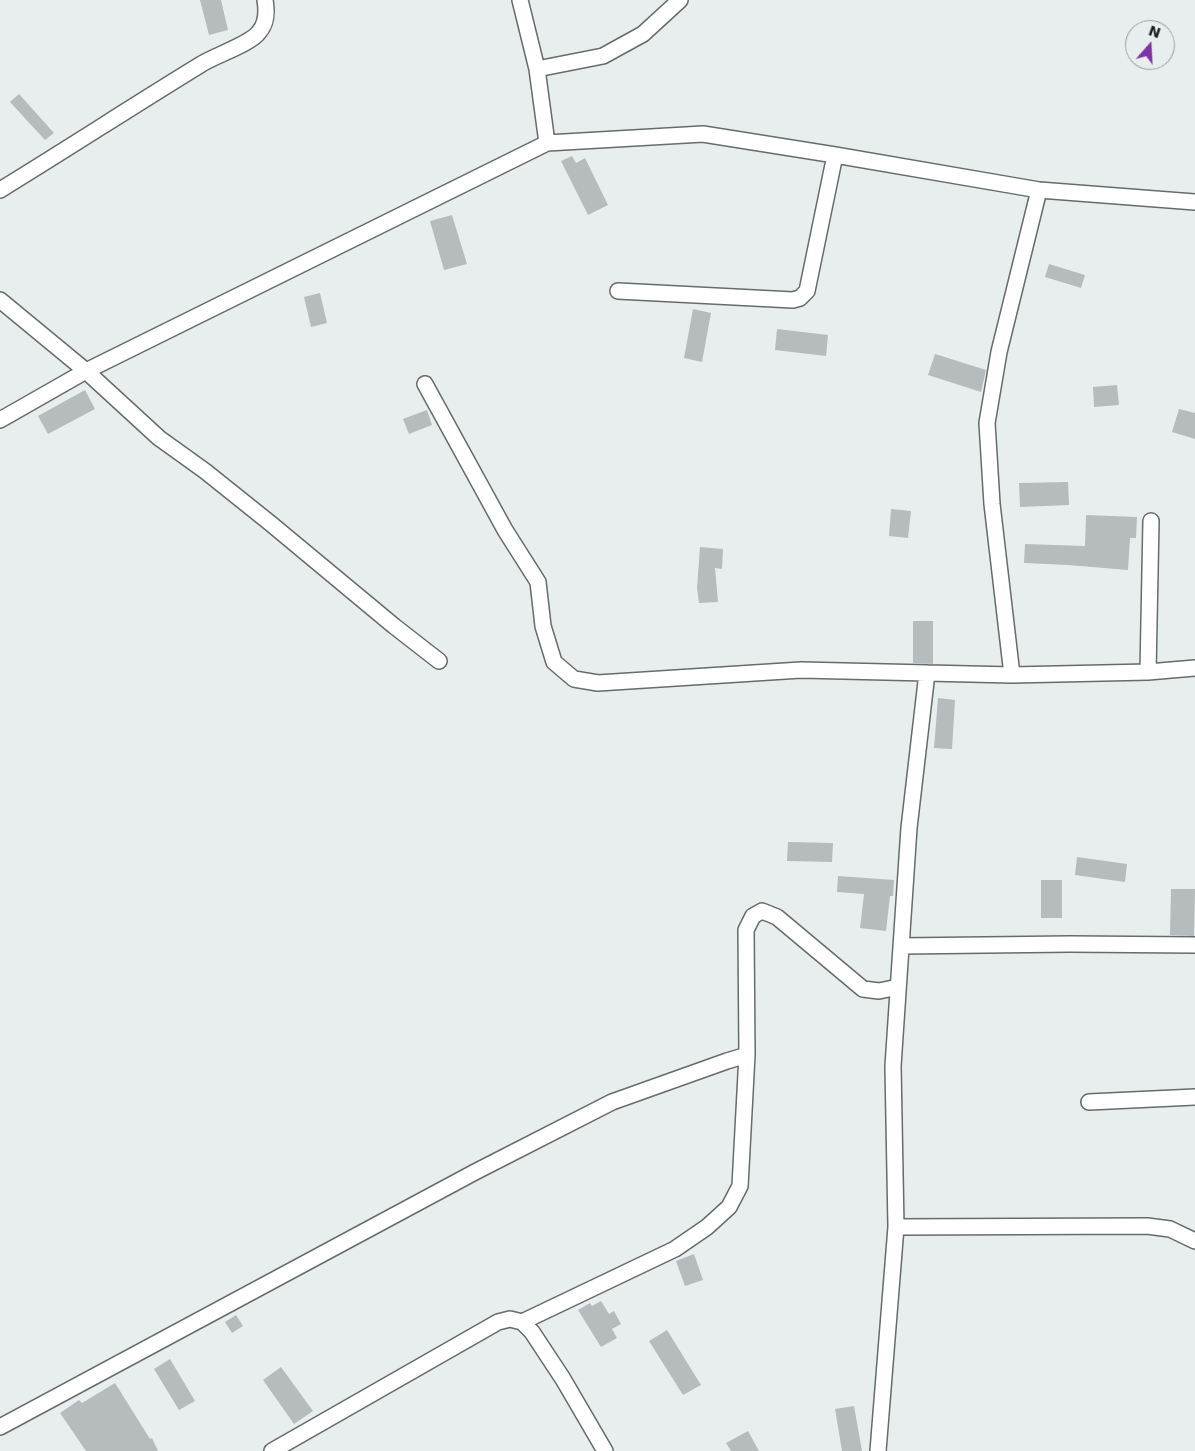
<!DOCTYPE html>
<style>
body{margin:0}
#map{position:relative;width:1195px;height:1451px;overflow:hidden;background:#e8eeee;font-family:"DejaVu Sans",sans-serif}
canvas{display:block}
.north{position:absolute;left:1125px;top:20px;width:50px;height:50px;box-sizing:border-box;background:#e8eeee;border:1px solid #969a9b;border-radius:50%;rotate:19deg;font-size:14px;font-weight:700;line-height:20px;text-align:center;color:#1b1d1e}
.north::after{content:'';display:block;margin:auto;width:18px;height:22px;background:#8033a4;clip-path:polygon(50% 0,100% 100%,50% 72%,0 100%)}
</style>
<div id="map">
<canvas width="1195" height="1451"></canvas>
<div class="north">N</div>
</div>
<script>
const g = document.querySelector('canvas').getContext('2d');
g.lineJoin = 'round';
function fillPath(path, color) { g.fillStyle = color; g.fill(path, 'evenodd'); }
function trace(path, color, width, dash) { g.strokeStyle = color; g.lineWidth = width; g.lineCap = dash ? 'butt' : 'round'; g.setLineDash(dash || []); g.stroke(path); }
fillPath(new Path2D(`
 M 200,0 L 221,0 L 228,30 L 209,35 Z
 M 19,94 L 54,133 L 45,140 L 10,102 Z
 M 572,156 L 576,163 L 585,158 L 608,205 L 588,215 L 561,161 Z
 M 452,215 L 467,264 L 444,270 L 430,221 Z
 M 1049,264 L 1085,275 L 1081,288 L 1045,277 Z
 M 320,293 L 327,323 L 311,327 L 304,297 Z
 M 693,309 L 711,313 L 702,362 L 684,358 Z
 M 777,329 L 828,335 L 826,356 L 775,350 Z
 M 935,354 L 986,370 L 981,392 L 928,375 Z
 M 1117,385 L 1119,405 L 1094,407 L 1093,387 Z
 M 85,390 L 95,409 L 48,434 L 38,416 Z
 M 1179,409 L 1195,413 L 1195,439 L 1172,432 Z
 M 427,410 L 432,425 L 409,434 L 403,419 Z
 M 1068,482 L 1069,505 L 1020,507 L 1019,483 Z
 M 891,509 L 911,511 L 908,538 L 889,536 Z
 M 1086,515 L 1137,517 L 1136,538 L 1130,538 L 1128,570 L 1068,565 L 1024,563 L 1025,544 L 1085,546 Z
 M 700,547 L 723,549 L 722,569 L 715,568 L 718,602 L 699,603 L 697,588 Z
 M 913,621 L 933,621 L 933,664 L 913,663 Z
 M 938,698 L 955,700 L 952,749 L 934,748 Z
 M 788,842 L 833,843 L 832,862 L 787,861 Z
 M 1077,857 L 1127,864 L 1125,882 L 1075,875 Z
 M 838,876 L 894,880 L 893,896 L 890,896 L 886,931 L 860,928 L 864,894 L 837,892 Z
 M 1041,880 L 1062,880 L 1062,918 L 1041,918 Z
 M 1171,889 L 1195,889 L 1194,936 L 1170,935 Z
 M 694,1254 L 703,1280 L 685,1286 L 676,1261 Z
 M 601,1301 L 609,1314 L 614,1311 L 621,1324 L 612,1329 L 617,1338 L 601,1347 L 578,1310 L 590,1303 L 592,1306 Z
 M 236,1315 L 243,1326 L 232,1333 L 225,1322 Z
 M 667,1330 L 701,1385 L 683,1395 L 649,1341 Z
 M 170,1359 L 195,1401 L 179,1410 L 154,1369 Z
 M 281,1367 L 313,1411 L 294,1424 L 263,1380 Z
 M 115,1383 L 150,1439 L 152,1438 L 158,1451 L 86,1451 L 60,1413 L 79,1400 L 82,1403 Z
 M 854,1406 L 862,1451 L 842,1451 L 835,1409 Z
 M 748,1431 L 759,1451 L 731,1451 L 726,1443 Z`), '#b6bbbd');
const minor = new Path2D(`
 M 520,0 L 537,69 L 547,143
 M 537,69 L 603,56 L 643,34 L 680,0
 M 0,190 C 67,149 133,106 200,65 C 213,56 251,44 259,32 C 267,23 267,12 265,0
 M 618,291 L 793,300 L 800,298 L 807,291 L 835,155
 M 0,300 L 86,371 L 159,438 L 205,471 L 270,523 L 394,626 L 439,661
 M 425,384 L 505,530 L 538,582 L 543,626 L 554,662 L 574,679 L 598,683 L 801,670 L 1012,675 L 1148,672 L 1195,668
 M 0,420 L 86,371 L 547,143 L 703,134 L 835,155 L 1039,190 L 1195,202
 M 1148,672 L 1151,521
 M 1012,675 L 992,504 L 987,423 L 999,352 L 1039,190
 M 901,946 L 1070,944 L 1195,945
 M 1089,1102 L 1195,1097
 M 896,1227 L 1147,1226 L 1170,1229 L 1195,1241
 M 522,1322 L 675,1249 L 707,1227 L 729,1207 L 740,1186 L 747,1055
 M 0,1427 L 475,1172 L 612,1102 L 727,1061 L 747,1055 L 746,930 L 753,916 L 762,911 L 777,917 L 863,989 L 879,991 L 898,987
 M 272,1451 L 498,1322 L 510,1319 L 522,1322 L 532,1332 L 563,1379 L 605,1451
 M 878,1451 L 896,1227 L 893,1066 L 909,828 L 927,673`);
trace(minor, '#666b6b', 18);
trace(minor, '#fff', 15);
</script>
